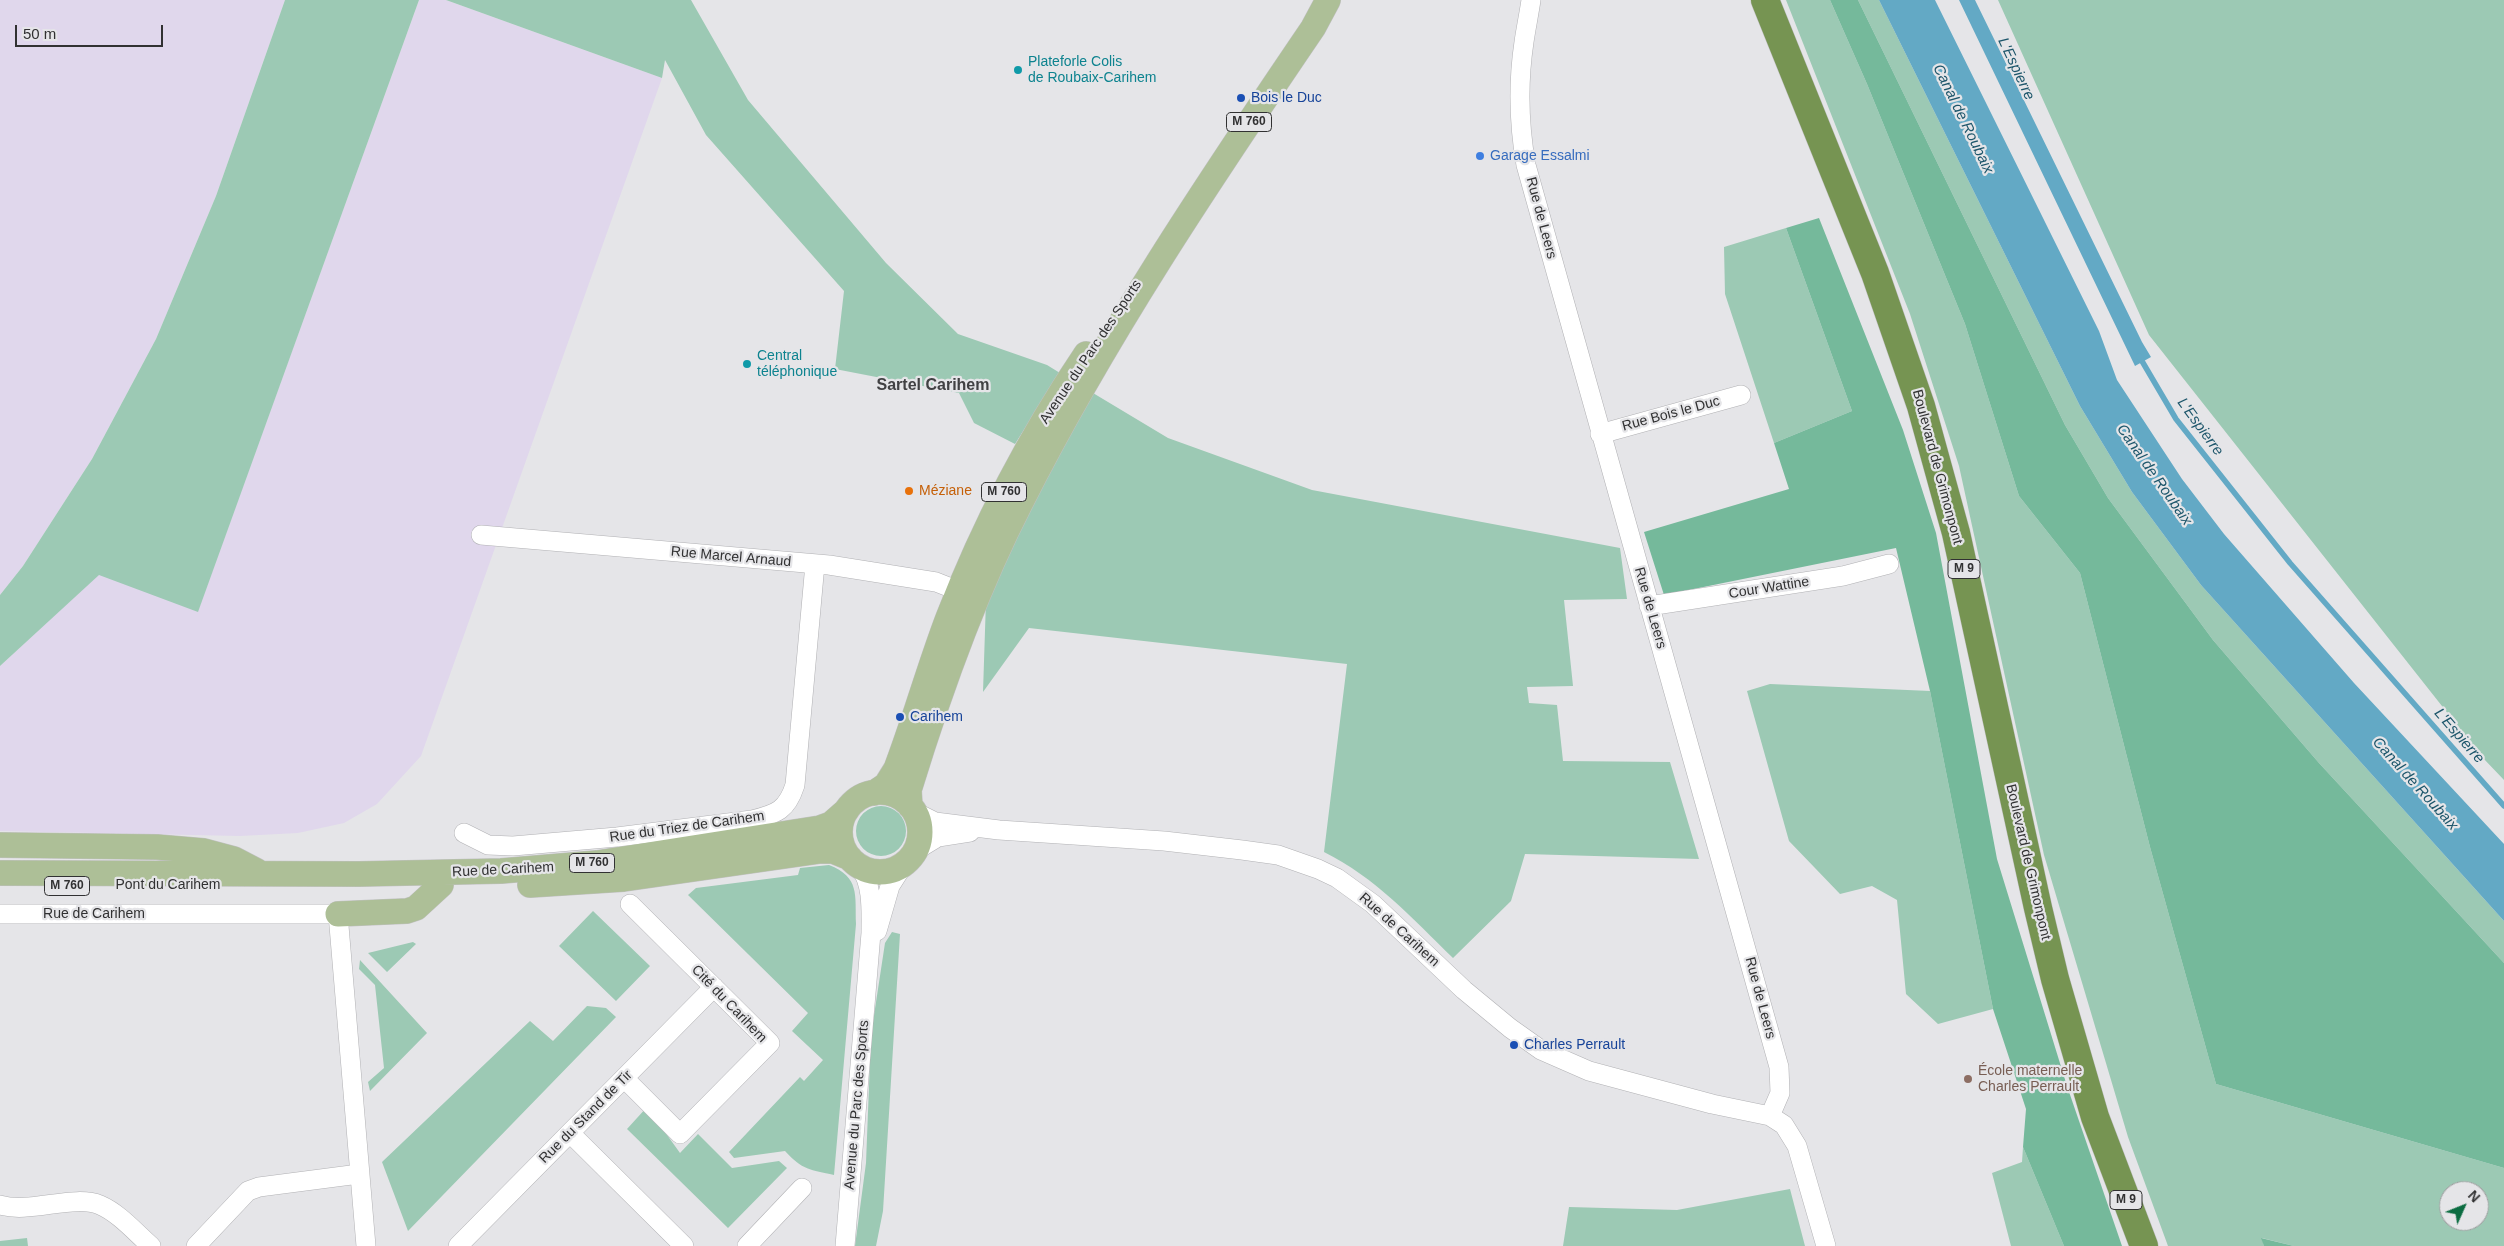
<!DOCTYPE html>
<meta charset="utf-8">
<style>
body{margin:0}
#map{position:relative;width:2504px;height:1246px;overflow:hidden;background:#e5e5e8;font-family:Arial,sans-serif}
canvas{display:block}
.north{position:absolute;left:2439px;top:1181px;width:50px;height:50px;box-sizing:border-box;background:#e5e5e8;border:1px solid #9d9d9f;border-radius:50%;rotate:46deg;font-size:14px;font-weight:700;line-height:20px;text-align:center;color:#313132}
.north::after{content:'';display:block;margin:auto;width:18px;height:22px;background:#0b6c41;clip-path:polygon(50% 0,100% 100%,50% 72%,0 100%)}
.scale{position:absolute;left:15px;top:25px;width:148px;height:22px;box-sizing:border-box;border:2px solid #313132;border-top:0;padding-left:6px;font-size:15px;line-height:18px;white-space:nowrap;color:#313132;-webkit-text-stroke:4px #e5e5e8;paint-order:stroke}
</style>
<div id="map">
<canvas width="2504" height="1246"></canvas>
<div class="north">N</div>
<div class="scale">50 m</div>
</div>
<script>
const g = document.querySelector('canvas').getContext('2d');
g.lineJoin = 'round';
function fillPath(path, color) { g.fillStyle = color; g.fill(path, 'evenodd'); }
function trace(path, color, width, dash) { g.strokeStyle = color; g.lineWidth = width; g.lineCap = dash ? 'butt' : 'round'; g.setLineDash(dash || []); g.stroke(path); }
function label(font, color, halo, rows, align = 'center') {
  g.font = font + ' Arial,sans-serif'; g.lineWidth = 4.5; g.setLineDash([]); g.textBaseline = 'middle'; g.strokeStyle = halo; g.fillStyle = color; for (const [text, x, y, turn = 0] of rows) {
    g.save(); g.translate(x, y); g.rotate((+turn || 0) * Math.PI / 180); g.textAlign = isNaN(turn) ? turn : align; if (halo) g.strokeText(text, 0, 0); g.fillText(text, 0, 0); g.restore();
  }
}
fillPath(new Path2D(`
 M 0,0 L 285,0 L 216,196 L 156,339 L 92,459 L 23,566 L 0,595 Z
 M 419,0 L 446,0 L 662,78 L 421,756 L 377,804 L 344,823 L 298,833 L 240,836 L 0,831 L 0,666 L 99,574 L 198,611 Z`), '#e0d7ec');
fillPath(new Path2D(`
 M 285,0 L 419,0 L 198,612 L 99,575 L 0,666 L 0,595 L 23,566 L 92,459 L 156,339 L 216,196 Z
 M 446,0 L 691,0 L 748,100 L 886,263 L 958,334 L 1047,365 L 1060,373 L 1015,444 L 974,423 L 959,393 L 835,369 L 844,291 L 706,135 L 665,60 L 662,78 Z
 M 1786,0 L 1830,0 L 1867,84 L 1965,324 L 2019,496 L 2080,573 L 2150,847 L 2216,1084 L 2504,1168 L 2504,1246 L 2294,1246 L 2262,1238 L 2264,1246 L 2168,1246 L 2128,1137 L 2044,855 L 1959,466 L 1910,314 ZM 2449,1191 L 2479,1191 L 2479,1221 L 2449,1221 Z
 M 1858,0 L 1879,0 L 2080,406 L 2132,492 L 2201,585 L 2504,921 L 2504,963 L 2319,763 L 2213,640 L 2108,498 L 2065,425 Z
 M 1998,0 L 2504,0 L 2504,780 L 2483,758 L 2149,335 Z
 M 1786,228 L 1852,411 L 1774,443 L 1725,294 L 1724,247 Z
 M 1088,390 L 1168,438 L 1312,490 L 1620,548 L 1627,599 L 1564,600 L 1573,686 L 1527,687 L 1529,703 L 1557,705 L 1563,761 L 1670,762 L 1699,859 L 1525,854 L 1511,901 L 1453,958 C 1413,919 1375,877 1324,852 L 1347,664 L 1029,628 L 983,692 L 986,600 Z
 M 1770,684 L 1930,691 L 1993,1009 L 1938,1024 L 1906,994 L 1897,900 L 1872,886 L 1840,894 L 1789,841 L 1747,691 Z
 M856 831a25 25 0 1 1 50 0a25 25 0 1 1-50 0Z
 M 829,865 C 860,877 855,895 856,924 L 834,1175 C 811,1170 802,1170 785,1151 L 734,1158 L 729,1152 L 800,1077 L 804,1081 L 823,1060 L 792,1031 L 808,1013 L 688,895 L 696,888 L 798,875 L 800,868 Z
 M 593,911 L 650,966 L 616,1001 L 559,946 Z
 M 892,932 L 900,934 L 883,1211 L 876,1246 L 855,1246 L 866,1163 L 871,1035 L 885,943 Z
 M 413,942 L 416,944 L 387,972 L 368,953 Z
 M 360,960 L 427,1033 L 370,1091 L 368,1082 L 384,1068 L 375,985 L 359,969 Z
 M 587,1006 L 606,1008 L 616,1017 L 408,1231 L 382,1162 L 530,1021 L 553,1041 Z
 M 647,1107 L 680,1153 L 698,1134 L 732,1168 L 779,1161 L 787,1168 L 728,1228 L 627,1129 Z
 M 2023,1147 L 2064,1246 L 2011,1246 L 1992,1173 L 2022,1162 Z
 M 1790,1189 L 1805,1246 L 1563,1246 L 1569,1207 L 1677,1210 Z
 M 27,1238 L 28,1246 L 0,1246 L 0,1241 Z`), '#9cc9b4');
fillPath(new Path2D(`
 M 1830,0 L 1858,0 L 2065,425 L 2108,498 L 2213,640 L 2319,763 L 2504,963 L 2504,1168 L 2216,1084 L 2150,847 L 2080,573 L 2019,496 L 1965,324 L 1867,84 Z
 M 1819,218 L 1903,430 L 1936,533 L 1997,859 L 2067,1086 L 2122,1246 L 2064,1246 L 2023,1147 L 2026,1109 L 1993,1009 L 1930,691 L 1896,548 L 1664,595 L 1644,532 L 1789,489 L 1774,443 L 1852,411 L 1786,228 Z
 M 2261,1238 L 2294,1246 L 2264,1246 Z`), '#75b99b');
fillPath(new Path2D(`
 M 1879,0 L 1935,0 L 2099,331 L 2117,380 L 2182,479 L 2224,534 L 2354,683 L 2504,844 L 2504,921 L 2201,585 L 2132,492 L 2080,406 Z
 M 1959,0 L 1975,0 L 2142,342 L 2151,357 L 2135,366 Z`), '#63a9c5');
trace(new Path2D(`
 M 2139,356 L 2176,419 L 2290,563 L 2504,806`), '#63a9c5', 5.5);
const minor = new Path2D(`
 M 1531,0 C 1529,14 1526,28 1524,42 C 1518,82 1519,125 1526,165 L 1779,1067 L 1780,1093 L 1770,1116
 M 1600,434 L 1741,395
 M 481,535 L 829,565 L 936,582 L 969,595
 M 1649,606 L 1843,576 L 1889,564
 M 913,811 L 935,822 L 999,830 L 1164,841 L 1242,850 L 1278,855 L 1318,869 L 1337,878 L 1373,904 L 1464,990 L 1510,1028 L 1541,1050 L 1589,1071 L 1712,1104 L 1770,1116 L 1784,1125 L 1797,1146 L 1826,1246
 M 464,833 L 488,845 L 513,846 L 617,837 L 752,820 C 777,814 787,810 795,785 L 815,564
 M 915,851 L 938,837 L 970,832
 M 0,914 L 338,914 L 366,1246
 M 877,931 L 890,886 L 904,864
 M 624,1078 L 680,1134 L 770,1043 L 630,904
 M 570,1133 L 684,1246
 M 0,1205 C 30,1214 74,1194 100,1205 C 119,1213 136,1233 151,1246
 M 196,1246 L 248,1191 L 259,1187 L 359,1174
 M 458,1246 L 714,987
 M 747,1246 L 802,1188
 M 845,1246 L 871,933 C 871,911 873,885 860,867`);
const major = new Path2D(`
 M840 832a40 40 0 1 1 80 0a40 40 0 1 1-80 0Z
 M 874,793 L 886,785 L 896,769 C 915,719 929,668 948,618 C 984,525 1030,437 1086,354
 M 910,806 L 909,790 C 939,692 974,593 1021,502 C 1105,336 1209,181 1313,28 L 1328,0
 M 0,845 L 157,847 L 204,851 L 234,859 L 257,871
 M 0,873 L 359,874 L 501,871 L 597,863 L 820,828 L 831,824 L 847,810
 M 530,885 L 624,879 L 820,851 L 833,851 L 850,858
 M 338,914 L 407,911 L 416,908 L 441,885`);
const highway = new Path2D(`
 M 1765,0 L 1875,273 L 1921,406 L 1956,533 L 2038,908 L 2055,979 L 2095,1117 L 2144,1246`);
trace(minor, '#b1b1b4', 20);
trace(major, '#c1c1c2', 26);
trace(highway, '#c1c1c2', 29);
trace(minor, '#fff', 19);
trace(major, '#adbf97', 25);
trace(highway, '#769452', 28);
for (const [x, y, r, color] of [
 [1018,70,5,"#0f9aa8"],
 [1241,98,5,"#1a4fb4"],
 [1480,156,5,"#3f7fe0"],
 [747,364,5,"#0f9aa8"],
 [909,491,5,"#e8710a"],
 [900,717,5,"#1a4fb4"],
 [1514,1045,5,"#1a4fb4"],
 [1968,1079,5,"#8d6e63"]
]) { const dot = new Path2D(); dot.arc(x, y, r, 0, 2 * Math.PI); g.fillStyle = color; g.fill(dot); trace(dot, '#e5e5e8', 2); }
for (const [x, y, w] of [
 [1249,122,45],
 [1004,492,45],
 [1964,569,32],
 [592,863,45],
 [67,886,45],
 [2126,1200,32]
]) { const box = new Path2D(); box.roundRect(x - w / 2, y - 9.5, w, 19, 4); g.fillStyle = '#e5e5e8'; g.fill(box); trace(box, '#313132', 1); }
label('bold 12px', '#313132', null, [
 ["M 760",1249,122],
 ["M 760",1004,492],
 ["M 9",1964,569],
 ["M 760",592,863],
 ["M 760",67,886],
 ["M 9",2126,1200]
]);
label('14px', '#0d838f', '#e5e5e8', [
 ["Plateforle Colis",1028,62],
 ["de Roubaix-Carihem",1028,78],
 ["Central",757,356],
 ["téléphonique",757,372]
], 'left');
label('14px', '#164399', '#e5e5e8', [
 ["Bois le Duc",1251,98],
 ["Carihem",910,717],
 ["Charles Perrault",1524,1045]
], 'left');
label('14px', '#366cbe', '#e5e5e8', [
 ["Garage Essalmi",1490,156]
], 'left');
label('14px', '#313132', '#e5e5e8', [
 ["Rue de Leers",1541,218,75],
 ["Avenue du Parc des Sports",1091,352,-56],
 ["Rue Bois le Duc",1671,414,-15],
 ["Boulevard de Grimonpont",1937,467,75],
 ["Rue Marcel Arnaud",731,557,5],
 ["Cour Wattine",1769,588,-9],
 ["Rue de Leers",1650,608,74],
 ["Rue du Triez de Carihem",687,827,-8],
 ["Boulevard de Grimonpont",2028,862,77],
 ["Rue de Carihem",503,870,-3],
 ["Pont du Carihem",168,885],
 ["Rue de Carihem",94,914],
 ["Rue de Carihem",1399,930,42],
 ["Rue de Leers",1760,998,75],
 ["Cité du Carihem",729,1004,46],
 ["Avenue du Parc des Sports",857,1105,-85],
 ["Rue du Stand de Tir",586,1117,-45]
]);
label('14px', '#c56008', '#e5e5e8', [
 ["Méziane",919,491]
], 'left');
label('14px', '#785e54', '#e5e5e8', [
 ["École maternelle",1978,1071],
 ["Charles Perrault",1978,1087]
], 'left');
label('italic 15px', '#1d566b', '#e5e5e8', [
 ["L'Espierre",2016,69,65],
 ["Canal de Roubaix",1963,119,64],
 ["L'Espierre",2200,427,54],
 ["Canal de Roubaix",2154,475,55],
 ["L'Espierre",2459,736,49],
 ["Canal de Roubaix",2415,784,48]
]);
label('bold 16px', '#414143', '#e5e5e8', [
 ["Sartel Carihem",933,386]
]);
</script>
